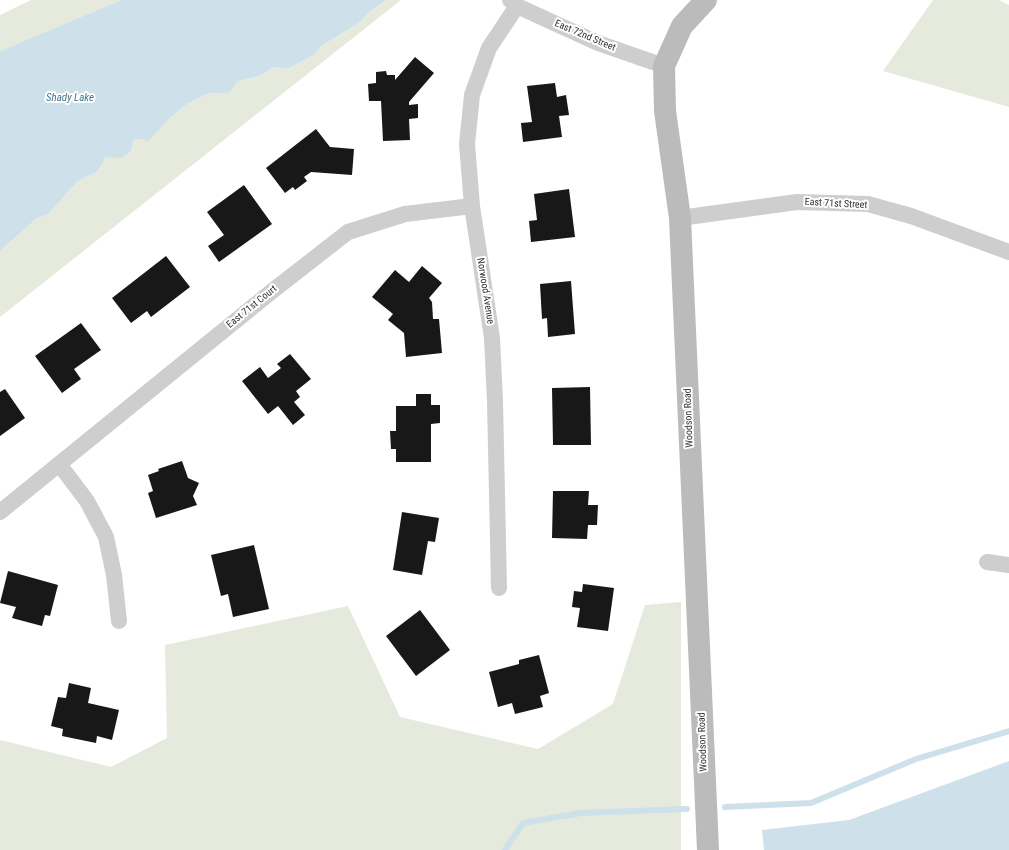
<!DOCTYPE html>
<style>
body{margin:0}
canvas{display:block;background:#fff}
</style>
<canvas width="1009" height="850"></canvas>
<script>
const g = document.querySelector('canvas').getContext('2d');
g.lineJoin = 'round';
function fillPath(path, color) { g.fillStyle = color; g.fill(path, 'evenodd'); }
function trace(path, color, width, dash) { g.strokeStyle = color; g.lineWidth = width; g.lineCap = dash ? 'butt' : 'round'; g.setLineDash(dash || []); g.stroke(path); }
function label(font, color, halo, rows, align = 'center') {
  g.font = font + ' "Roboto Condensed",sans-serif'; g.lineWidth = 4; g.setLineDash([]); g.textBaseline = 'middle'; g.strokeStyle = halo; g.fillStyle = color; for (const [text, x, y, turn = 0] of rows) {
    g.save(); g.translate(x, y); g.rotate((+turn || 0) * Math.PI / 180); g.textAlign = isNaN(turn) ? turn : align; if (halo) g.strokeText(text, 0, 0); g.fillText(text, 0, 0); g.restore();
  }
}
fillPath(new Path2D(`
 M 31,0 L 121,0 L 0,51 L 0,15 Z
 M 386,0 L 401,0 L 0,317 L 0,251 L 36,219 L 48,214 L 78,181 L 98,171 L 106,157 L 131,151 L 134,139 L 143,139 L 168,120 L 187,104 L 209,93 L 229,93 L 238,81 L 260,76 L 274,67 L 287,69 L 314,55 L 320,47 L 360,22 L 370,11 L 384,2 Z
 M 933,0 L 999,0 L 1009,5 L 1009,107 L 883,71 Z
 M 681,602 L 681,850 L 0,850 L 0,740 L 111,767 L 167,738 L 165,645 L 348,606 L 400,717 L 538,749 L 613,704 L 645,605 Z`), '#e5eadd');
fillPath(new Path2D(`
 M 121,0 L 386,0 L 384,2 L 370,11 L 360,22 L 320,47 L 314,55 L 287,69 L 274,67 L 260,76 L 238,81 L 229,93 L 209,93 L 187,104 L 168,120 L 148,141 L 143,139 L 134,139 L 131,151 L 121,158 L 106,157 L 98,171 L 78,181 L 48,214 L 36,219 L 0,251 L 0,51 Z
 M 1009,761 L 1009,850 L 764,850 L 762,830 L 849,820 Z`), '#cee1eb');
trace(new Path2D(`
 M 725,807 L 811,803 L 916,759 L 1009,731
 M 505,850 L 523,823 L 581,813 L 687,809`), '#cee1eb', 6);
fillPath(new Path2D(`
 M 415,57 L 434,73 L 409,102 L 409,105 L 418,104 L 418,118 L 409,119 L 410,140 L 383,141 L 381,101 L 369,101 L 368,84 L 376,83 L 376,72 L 386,71 L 387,75 L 395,75 L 395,80 Z
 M 555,83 L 557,97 L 566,95 L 569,115 L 559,116 L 562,137 L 523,142 L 521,123 L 532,122 L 527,86 Z
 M 316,129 L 330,147 L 354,149 L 352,175 L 311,172 L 304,177 L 307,181 L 295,190 L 293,187 L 285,193 L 266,168 Z
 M 244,185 L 272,224 L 219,262 L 208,246 L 224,235 L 207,212 Z
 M 569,189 L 575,237 L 531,242 L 529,221 L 537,220 L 534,194 Z
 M 166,256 L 190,287 L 151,317 L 147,311 L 131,323 L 112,298 Z
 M 422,266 L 442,283 L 429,298 L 432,302 L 433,319 L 439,319 L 442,353 L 406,357 L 404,333 L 388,320 L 393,314 L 372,297 L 395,270 L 409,282 Z
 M 571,281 L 575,334 L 548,337 L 547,318 L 542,319 L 540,284 Z
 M 81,323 L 101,350 L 74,369 L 81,379 L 62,393 L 35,356 Z
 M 290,354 L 311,379 L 296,391 L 300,397 L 294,402 L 305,415 L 293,425 L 278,406 L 268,414 L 242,381 L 260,367 L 268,378 L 281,368 L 277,364 Z
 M 590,387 L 591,445 L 553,445 L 552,388 Z
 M 5,389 L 25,418 L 0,436 L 0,392 Z
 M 416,394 L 431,394 L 431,405 L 440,405 L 440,423 L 431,424 L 431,462 L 396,462 L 396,449 L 391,449 L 390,431 L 396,431 L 396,406 L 416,406 Z
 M 182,461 L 188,478 L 199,483 L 193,496 L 197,505 L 156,518 L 148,493 L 153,491 L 148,475 L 159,471 L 158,469 Z
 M 553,491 L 589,491 L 588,505 L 598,505 L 597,525 L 588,525 L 587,539 L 552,538 Z
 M 402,512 L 439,518 L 435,542 L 428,541 L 422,575 L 393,570 Z
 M 254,545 L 269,609 L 233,617 L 228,594 L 221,596 L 211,555 Z
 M 8,571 L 58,585 L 50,616 L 45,615 L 42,626 L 12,618 L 16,607 L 0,603 Z
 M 583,584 L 614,588 L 608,631 L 577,627 L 580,608 L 572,607 L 574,591 L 582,592 Z
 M 420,610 L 450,650 L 416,676 L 386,636 Z
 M 539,655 L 549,693 L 540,696 L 543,707 L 515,714 L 512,703 L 498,707 L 489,672 L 519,664 L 519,660 Z
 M 69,683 L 91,688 L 88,703 L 119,710 L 112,740 L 97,736 L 96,743 L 62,736 L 63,729 L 51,726 L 58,697 L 66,698 Z`), '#181818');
trace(new Path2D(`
 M 510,0 L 517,6 L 598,43 L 664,66
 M 680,218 L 797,202 L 868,204 L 911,216 L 1009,252
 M 59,464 L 87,501 L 106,537 L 114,575 L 119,621
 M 0,512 L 271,292 L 348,232 L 405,214 L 472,206
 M 987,562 L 1009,565
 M 499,588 L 495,401 L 492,338 L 472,206 L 467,144 L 472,95 L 489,48 L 517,6`), '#cecece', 16);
trace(new Path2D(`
 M 706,0 L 682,26 L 664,66 L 665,111 L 680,218 L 708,850`), '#bbb', 22);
label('10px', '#313131', '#fff', [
 ["East 72nd Street",585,36,23],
 ["East 71st Street",836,204,3],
 ["Norwood Avenue",485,291,81],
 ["East 71st Court",252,307,-39],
 ["Woodson Road",689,418,-92],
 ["Woodson Road",703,742,-92]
]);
label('italic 11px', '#43768f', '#fff', [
 ["Shady Lake",70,98]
]);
</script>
